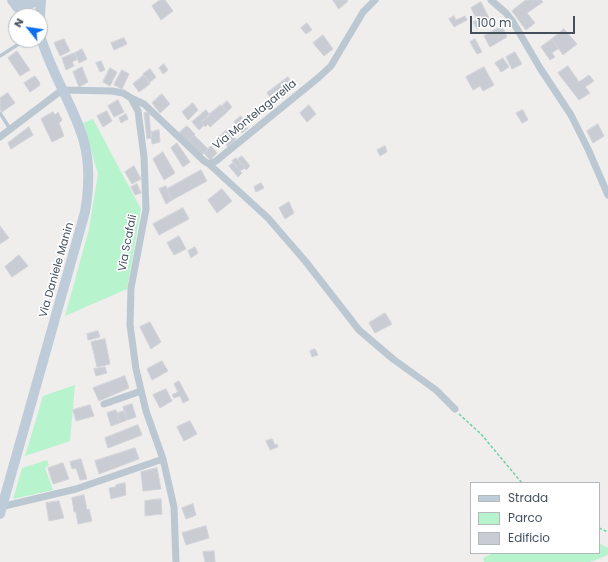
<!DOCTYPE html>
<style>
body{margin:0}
#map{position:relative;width:608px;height:562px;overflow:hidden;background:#f0eded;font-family:Poppins,sans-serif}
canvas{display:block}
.legend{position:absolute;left:470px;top:482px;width:130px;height:72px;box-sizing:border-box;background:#fff;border:1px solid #b4b9be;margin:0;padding:5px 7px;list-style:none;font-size:12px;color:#44515d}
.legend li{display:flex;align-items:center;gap:8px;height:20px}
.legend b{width:20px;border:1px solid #b4b9be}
.north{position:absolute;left:8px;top:8px;width:40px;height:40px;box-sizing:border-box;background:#fff;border:1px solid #b4b9be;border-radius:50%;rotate:300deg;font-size:11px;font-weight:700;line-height:16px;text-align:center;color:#44515d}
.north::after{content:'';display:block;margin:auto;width:14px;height:18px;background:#096fee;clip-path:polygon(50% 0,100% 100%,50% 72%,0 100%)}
.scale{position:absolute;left:470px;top:16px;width:105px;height:18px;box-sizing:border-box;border:2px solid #44515d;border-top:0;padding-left:5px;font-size:12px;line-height:14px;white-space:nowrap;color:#44515d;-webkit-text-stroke:3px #fff;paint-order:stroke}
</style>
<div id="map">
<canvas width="608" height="562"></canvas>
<ul class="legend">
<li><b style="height:5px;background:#becbd9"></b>Strada</li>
<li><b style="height:11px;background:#b7f3cd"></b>Parco</li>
<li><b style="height:11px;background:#c9ccd3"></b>Edificio</li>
</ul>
<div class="north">N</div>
<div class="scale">100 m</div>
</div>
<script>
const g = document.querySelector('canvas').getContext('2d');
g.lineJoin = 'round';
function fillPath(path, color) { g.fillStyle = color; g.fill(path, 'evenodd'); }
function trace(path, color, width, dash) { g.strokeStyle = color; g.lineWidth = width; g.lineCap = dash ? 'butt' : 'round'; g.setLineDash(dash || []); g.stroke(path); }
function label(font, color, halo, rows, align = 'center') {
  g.font = font + ' Poppins,sans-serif'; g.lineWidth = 3.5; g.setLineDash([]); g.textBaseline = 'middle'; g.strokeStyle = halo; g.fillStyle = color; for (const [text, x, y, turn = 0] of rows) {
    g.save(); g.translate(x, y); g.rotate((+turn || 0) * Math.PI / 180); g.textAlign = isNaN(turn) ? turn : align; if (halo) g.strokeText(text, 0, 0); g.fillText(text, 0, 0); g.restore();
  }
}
fillPath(new Path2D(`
 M 93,119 L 141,209 L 127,289 L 65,316 L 89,229 L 98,174 L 83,123 Z
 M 75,385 L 70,441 L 25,456 L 43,396 Z
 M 47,460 L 49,465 L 45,468 L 53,490 L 13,499 L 22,468 Z
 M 599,543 L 608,548 L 608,555 L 590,562 L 484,562 L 483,558 L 493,553 L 599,553 Z`), '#b7f3cd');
const building = new Path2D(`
 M 160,0 L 165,0 L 173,11 L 161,20 L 152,6 Z
 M 333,0 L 347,0 L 348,1 L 339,9 Z
 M 526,0 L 541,0 L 543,2 L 527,13 L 535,23 L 526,30 L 512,11 Z
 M 481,2 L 491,22 L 477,29 L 473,22 L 477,20 L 471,8 Z
 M 454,16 L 456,20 L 465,16 L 467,20 L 454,27 L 449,19 Z
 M 307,23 L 312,30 L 306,34 L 301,28 Z
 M 502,26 L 507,37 L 490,47 L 484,36 Z
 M 564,29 L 577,44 L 563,55 L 552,39 Z
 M 323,35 L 333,49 L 324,56 L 313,43 Z
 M 124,38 L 127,44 L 114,50 L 111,43 Z
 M 64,39 L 70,51 L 60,56 L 54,43 Z
 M 475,39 L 482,52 L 477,54 L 470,42 Z
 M 552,39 L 559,48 L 552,53 L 555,57 L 550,60 L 541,47 Z
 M 82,49 L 87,59 L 79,63 L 75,53 Z
 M 17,51 L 30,70 L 20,76 L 8,58 Z
 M 515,52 L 522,64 L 512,69 L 506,57 Z
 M 75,53 L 78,59 L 72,62 L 74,66 L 66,70 L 62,58 Z
 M 503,58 L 509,67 L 501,72 L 495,63 Z
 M 101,61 L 105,70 L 100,72 L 96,63 Z
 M 164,64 L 168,70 L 163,74 L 159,68 Z
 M 568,66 L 579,82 L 589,75 L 594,81 L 585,87 L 590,93 L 579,100 L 558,73 Z
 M 82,67 L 88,82 L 79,87 L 73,72 Z
 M 484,67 L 494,85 L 483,91 L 480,86 L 473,90 L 466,77 Z
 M 110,68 L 117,72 L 110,86 L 103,82 Z
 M 150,69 L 156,77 L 149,83 L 143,74 Z
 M 122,70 L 129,74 L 122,89 L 114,85 Z
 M 144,75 L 150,84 L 139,92 L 133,84 Z
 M 35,76 L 40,83 L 39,86 L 30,92 L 24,83 Z
 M 288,77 L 295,87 L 275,104 L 267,93 Z
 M 8,93 L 15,103 L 2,112 L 0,109 L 0,98 Z
 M 162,94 L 170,104 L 160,113 L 152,103 Z
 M 118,100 L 124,112 L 114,117 L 108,106 Z
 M 227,101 L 232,107 L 227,112 L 222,106 Z
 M 193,103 L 198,110 L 188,120 L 182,112 Z
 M 221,105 L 227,112 L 217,121 L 211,113 Z
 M 309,105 L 316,114 L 307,122 L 300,113 Z
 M 206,110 L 210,115 L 201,122 L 204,125 L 199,130 L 192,122 Z
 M 523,110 L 528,120 L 522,123 L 516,113 Z
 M 107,111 L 112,121 L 103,127 L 97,116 Z
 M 53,112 L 55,115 L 58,112 L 62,120 L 59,123 L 64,136 L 52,142 L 41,119 Z
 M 149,112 L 151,138 L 147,139 L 144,113 Z
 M 211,113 L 217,121 L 210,127 L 208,124 L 205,127 L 201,122 Z
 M 126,114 L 128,119 L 121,123 L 119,118 Z
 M 241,116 L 248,128 L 242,133 L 234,122 Z
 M 598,124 L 604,136 L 593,143 L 587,131 Z
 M 187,126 L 195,134 L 187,142 L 179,133 Z
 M 29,127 L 33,135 L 11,149 L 8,143 Z
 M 228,129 L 236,139 L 228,147 L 220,136 Z
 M 159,130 L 160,142 L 152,144 L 151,132 Z
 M 194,135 L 208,149 L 201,156 L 187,142 Z
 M 177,143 L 190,162 L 183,167 L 171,148 Z
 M 211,146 L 217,153 L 210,160 L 204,153 Z
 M 385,146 L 387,152 L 380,156 L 377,150 Z
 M 163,152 L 175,173 L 164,180 L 153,159 Z
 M 242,156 L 250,166 L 246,170 L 238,159 Z
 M 236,158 L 245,168 L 240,171 L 232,161 Z
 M 233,163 L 242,173 L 238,177 L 229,166 Z
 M 134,166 L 141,179 L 132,184 L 125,172 Z
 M 201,170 L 207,181 L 172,200 L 167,189 Z
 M 261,183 L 264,188 L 256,192 L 254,187 Z
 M 137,184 L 141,193 L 135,195 L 131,187 Z
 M 166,186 L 172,200 L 166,204 L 159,189 Z
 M 222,189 L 232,201 L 217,213 L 208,200 Z
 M 289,202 L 294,213 L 285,219 L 279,208 Z
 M 183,208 L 189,219 L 159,235 L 153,224 Z
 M 0,226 L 9,238 L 0,244 Z
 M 179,236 L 186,249 L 174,255 L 167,243 Z
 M 195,247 L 198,253 L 191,258 L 188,251 Z
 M 19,255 L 28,266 L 12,277 L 5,267 Z
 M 385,313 L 392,324 L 375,333 L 369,323 Z
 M 150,322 L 161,342 L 151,349 L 140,327 Z
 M 98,331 L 100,337 L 88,340 L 87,334 Z
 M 105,339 L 110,364 L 97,367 L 91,342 Z
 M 315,349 L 318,355 L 312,357 L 310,351 Z
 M 162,361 L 168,371 L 152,380 L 147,369 Z
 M 105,367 L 107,373 L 96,376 L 94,369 Z
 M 125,376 L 129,388 L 99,401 L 93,388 Z
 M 179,381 L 189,400 L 183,403 L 180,396 L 174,398 L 172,395 L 178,392 L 174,384 Z
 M 166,389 L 172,401 L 160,408 L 153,395 Z
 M 132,404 L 136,417 L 127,420 L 123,407 Z
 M 90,405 L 94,416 L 76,421 L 73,410 Z
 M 116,410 L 120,423 L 111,426 L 107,413 Z
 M 124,411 L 127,420 L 120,423 L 117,413 Z
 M 190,421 L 197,434 L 184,441 L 177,427 Z
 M 138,425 L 142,435 L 108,448 L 105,438 Z
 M 272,439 L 275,445 L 277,444 L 278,447 L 270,450 L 266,441 Z
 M 135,448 L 139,459 L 99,474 L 95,461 Z
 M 81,459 L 87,479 L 80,480 L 76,468 L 72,469 L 70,462 Z
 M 63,463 L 69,479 L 53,484 L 48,468 Z
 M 157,468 L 161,489 L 143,491 L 141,472 Z
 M 125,483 L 126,495 L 111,499 L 109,488 L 116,487 L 116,485 Z
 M 84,495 L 87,510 L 89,509 L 92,521 L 78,524 L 76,512 L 74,512 L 72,498 Z
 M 161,499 L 162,514 L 145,516 L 145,501 Z
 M 59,501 L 64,518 L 49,521 L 46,503 Z
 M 193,504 L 196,515 L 186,519 L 182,508 Z
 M 206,526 L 209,538 L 186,545 L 182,533 Z
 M 214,551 L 215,562 L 205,562 L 203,552 Z`);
fillPath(building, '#c9ccd3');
trace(building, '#d1d3da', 1);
trace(new Path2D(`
 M 459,414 L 481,434 L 522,483
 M 599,528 L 608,532`), '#6cd39f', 1.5, [3, 2]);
trace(new Path2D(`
 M 0,56 L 25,40
 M 0,113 L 10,129`), '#bcc8d1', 3.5);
trace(new Path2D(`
 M 491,0 L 506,13 L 513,22 L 540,68 L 571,115 L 588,149 L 608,195
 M 131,98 L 144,104 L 204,161 L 209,164 L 216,161 L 318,78 L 331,66 L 363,12 L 375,0
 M 0,137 L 62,90 L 112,91 L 123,93 L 131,98 L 138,111 L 144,157 L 146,209 L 131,288 L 130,325 L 136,369 L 146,411 L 163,459 L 174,507 L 176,562
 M 209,164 L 268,218 L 306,262 L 359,330 L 393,359 L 436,390 L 455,409
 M 104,404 L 141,391
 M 0,507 L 76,489 L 163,459`), '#bcc8d1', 7);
trace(new Path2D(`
 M 12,0 L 17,7 L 31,16
 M 15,0 L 30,4 L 39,0
 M 40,16 L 41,0
 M 0,514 L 85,212 C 89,189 90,164 84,142 C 80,126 73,112 66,97 C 56,76 46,56 40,35`), '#becbd9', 10);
label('11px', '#44515d', '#fff', [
 ["Via Montelagarella",255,115,-39],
 ["Via Scafali",128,243,-79],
 ["Via Daniele Manin",57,270,-74]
]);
</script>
